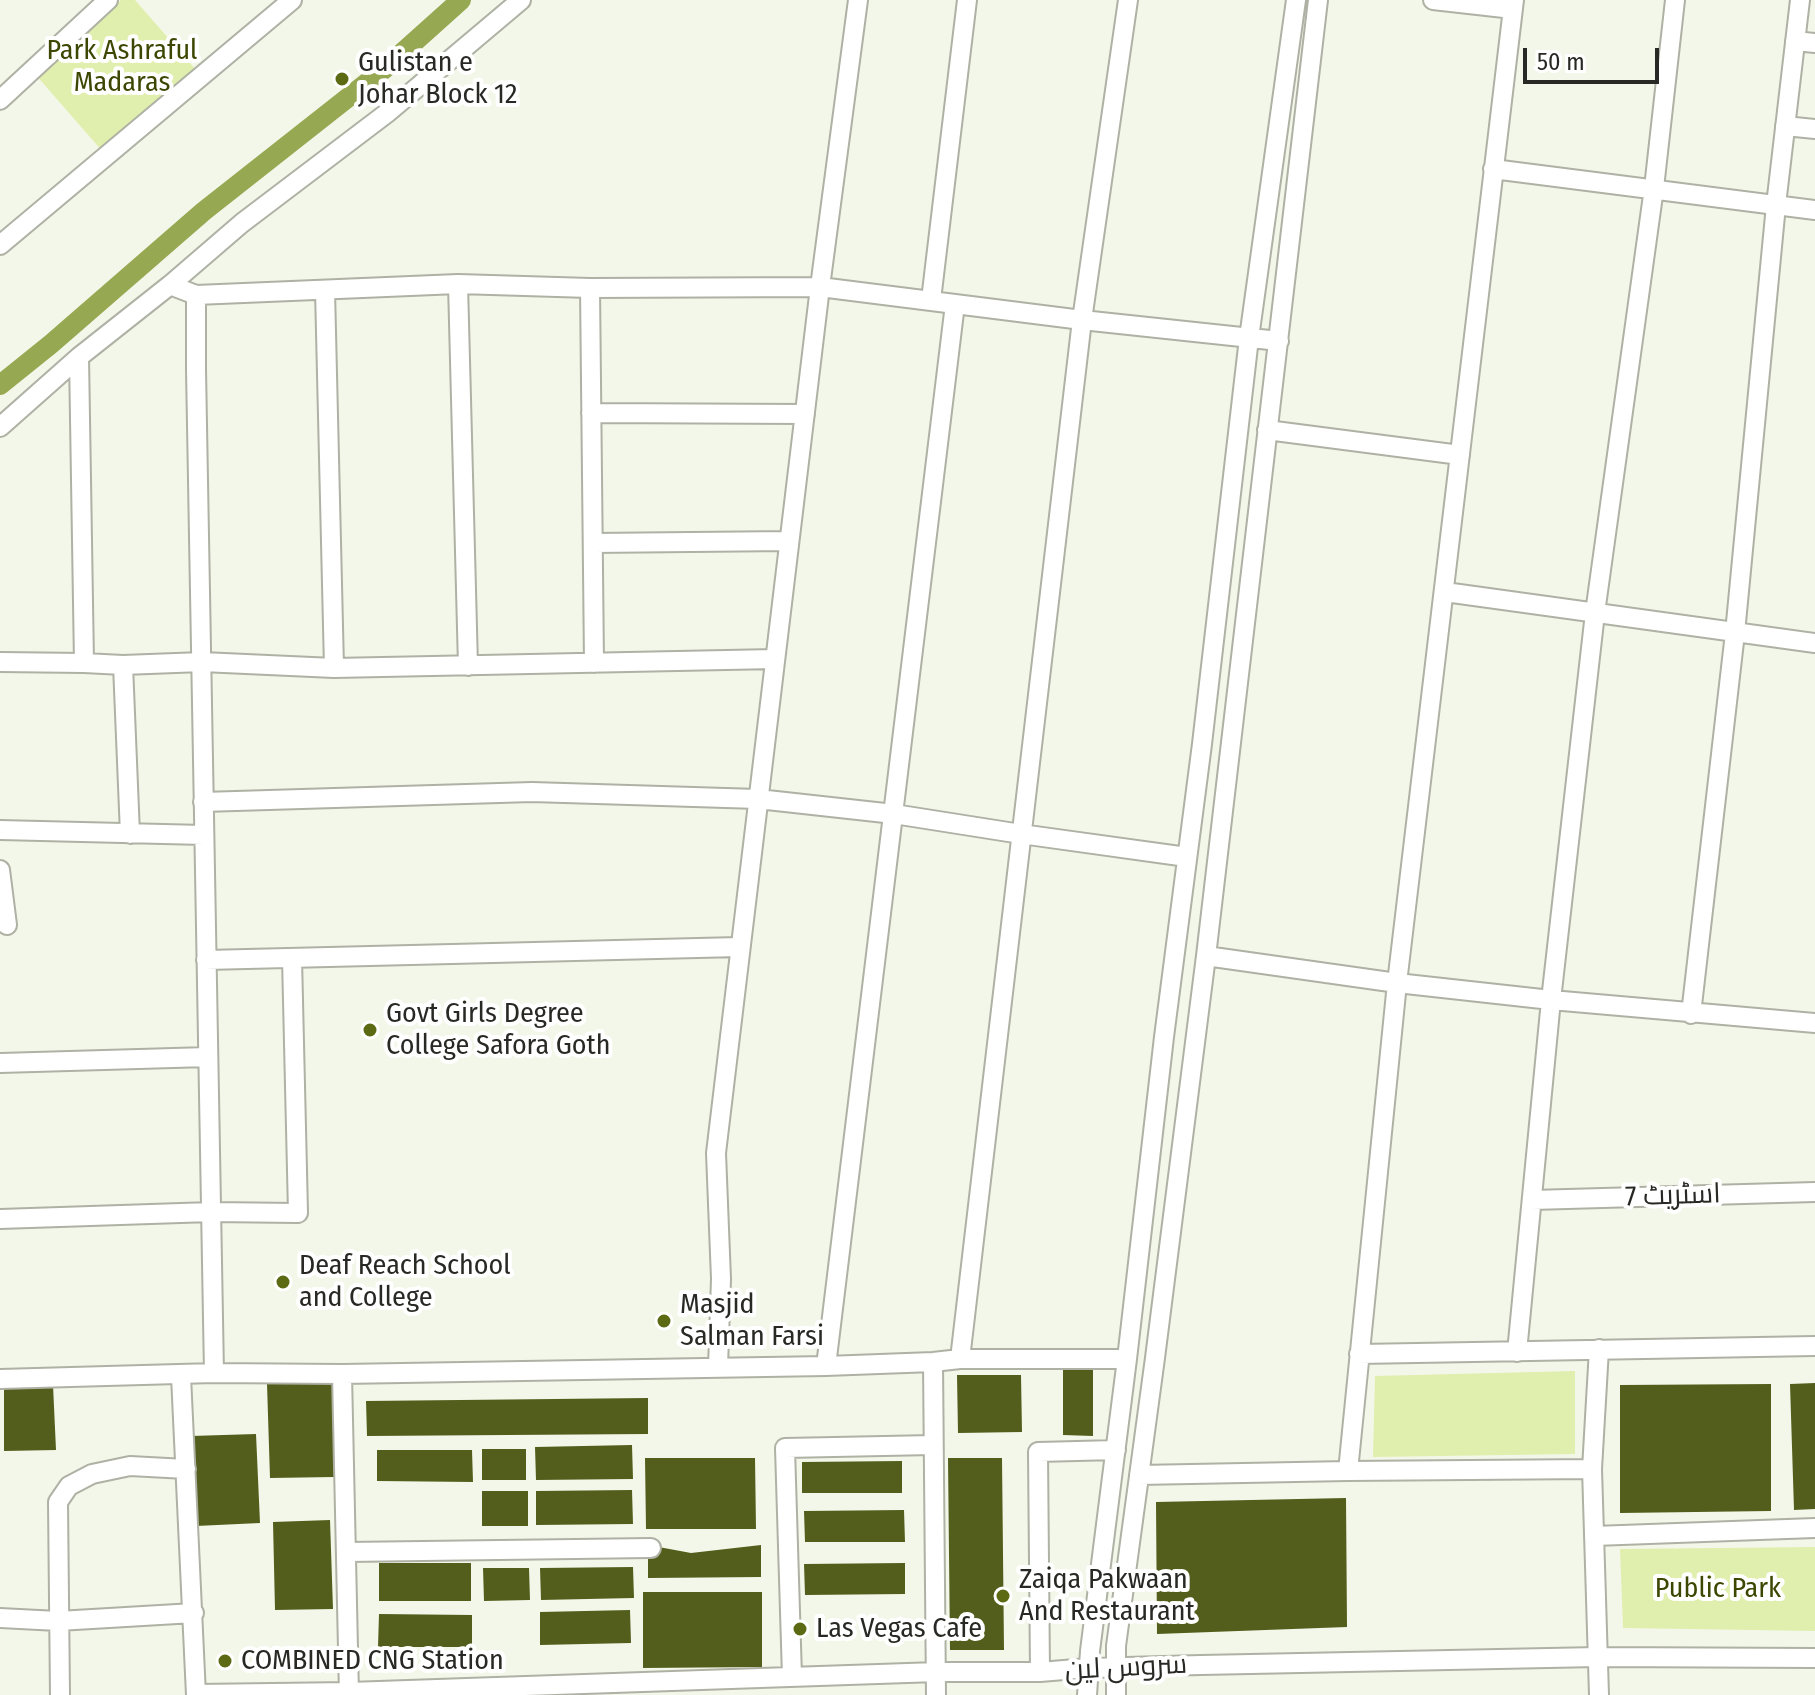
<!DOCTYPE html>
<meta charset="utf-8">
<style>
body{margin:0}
#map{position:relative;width:1815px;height:1695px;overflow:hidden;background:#f3f7e9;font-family:"Fira Sans Condensed",sans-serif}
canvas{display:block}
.scale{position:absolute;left:1523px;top:48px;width:136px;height:36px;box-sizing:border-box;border:4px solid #282924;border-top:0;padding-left:10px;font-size:24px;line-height:28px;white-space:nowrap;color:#282924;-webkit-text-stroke:6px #fff;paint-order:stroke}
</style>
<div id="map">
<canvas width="1815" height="1695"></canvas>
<div class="scale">50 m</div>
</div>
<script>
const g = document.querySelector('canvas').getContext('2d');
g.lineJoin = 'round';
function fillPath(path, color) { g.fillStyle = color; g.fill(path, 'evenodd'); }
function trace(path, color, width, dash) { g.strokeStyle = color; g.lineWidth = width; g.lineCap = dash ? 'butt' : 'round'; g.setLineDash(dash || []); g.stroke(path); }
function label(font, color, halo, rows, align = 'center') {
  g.font = font + ' "Fira Sans Condensed",Cairo,sans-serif'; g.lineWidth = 8; g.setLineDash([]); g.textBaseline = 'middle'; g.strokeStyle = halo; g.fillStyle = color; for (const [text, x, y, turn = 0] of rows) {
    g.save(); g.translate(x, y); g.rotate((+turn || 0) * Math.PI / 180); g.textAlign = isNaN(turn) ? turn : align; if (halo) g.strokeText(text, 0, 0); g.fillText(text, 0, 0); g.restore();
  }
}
fillPath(new Path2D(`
 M 121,0 L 135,0 L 197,71 L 103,152 L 35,74 Z
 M 1575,1371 L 1575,1454 L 1373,1457 L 1375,1376 Z
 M 1815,1547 L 1815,1631 L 1623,1628 L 1620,1549 Z`), '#e0efad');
trace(new Path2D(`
 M 0,385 L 51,344 L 204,211 L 383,70 L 461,0`), '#97a852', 20);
fillPath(new Path2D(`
 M 1063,1366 L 1093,1366 L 1093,1436 L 1063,1435 Z
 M 957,1375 L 1021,1375 L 1022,1432 L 958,1433 Z
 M 335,1382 L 334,1477 L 270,1478 L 267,1384 Z
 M 1815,1383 L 1815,1509 L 1794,1510 L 1790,1384 Z
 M 4,1384 L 53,1385 L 56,1450 L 4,1451 Z
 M 1771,1384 L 1771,1511 L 1620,1513 L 1620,1385 Z
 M 648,1398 L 648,1434 L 367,1436 L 366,1401 Z
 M 256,1434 L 260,1523 L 196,1526 L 191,1436 Z
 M 632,1445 L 633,1479 L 536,1480 L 535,1447 Z
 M 482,1449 L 526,1449 L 526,1480 L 482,1480 Z
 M 377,1450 L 472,1450 L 473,1482 L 377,1481 Z
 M 645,1458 L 755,1458 L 756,1529 L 646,1529 Z
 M 948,1458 L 1002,1458 L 1004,1650 L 950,1650 Z
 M 902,1461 L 902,1493 L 802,1493 L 802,1462 Z
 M 632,1490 L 633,1524 L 536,1525 L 536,1491 Z
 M 482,1491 L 528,1491 L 528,1526 L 482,1526 Z
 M 1346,1498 L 1347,1627 L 1157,1634 L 1156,1502 Z
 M 904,1510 L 905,1542 L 805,1542 L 804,1511 Z
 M 330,1520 L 333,1609 L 275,1610 L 273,1522 Z
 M 648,1545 L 691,1553 L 761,1545 L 761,1577 L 648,1578 Z
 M 379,1563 L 471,1563 L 471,1601 L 379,1601 Z
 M 905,1563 L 905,1594 L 805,1595 L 804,1564 Z
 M 633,1567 L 634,1598 L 541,1600 L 540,1568 Z
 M 483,1568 L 529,1568 L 530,1600 L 484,1601 Z
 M 643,1592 L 762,1592 L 762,1667 L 643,1668 Z
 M 630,1610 L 631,1643 L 540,1645 L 540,1612 Z
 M 379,1614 L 472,1615 L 472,1647 L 378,1647 Z`), '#535e1c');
const minor = new Path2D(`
 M 1433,0 L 1513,9
 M 1795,41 L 1815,43
 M 0,100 L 108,0
 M 1785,126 L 1815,129
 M 1493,169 L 1815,210
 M 0,245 L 292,0
 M 458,284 L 468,666
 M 170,285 L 196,295 L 458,284 L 590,288 L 820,287 L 1082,320 L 1279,341
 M 590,288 L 594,663
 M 325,290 L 334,668
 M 196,295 L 196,369 L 214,1373
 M 931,300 L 967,0
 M 79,357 L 84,663
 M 591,413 L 805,414
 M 0,427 L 79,357 L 170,285 L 242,223 L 387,113 L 521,0
 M 1267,430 L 1460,455
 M 593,543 L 789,541
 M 1445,592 L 1815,643
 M 0,662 L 84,663 L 123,665 L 202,662 L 334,668 L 775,659
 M 123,665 L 130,834
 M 203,802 L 532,792 L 758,799 L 894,814 L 1021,834 L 1187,857
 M 0,830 L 204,835
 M 0,870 L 7,925
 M 1206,956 L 1397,983 L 1551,1000 L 1815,1023
 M 206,960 L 739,947
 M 1691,1014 L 1735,633 L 1776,205 L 1800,0
 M 0,1063 L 208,1057
 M 1532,1200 L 1815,1192
 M 0,1219 L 211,1212 L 298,1213 L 292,958
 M 1599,1349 L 1592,1469 L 1599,1695
 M 1517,1352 L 1551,1000 L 1595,613 L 1654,188 L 1675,0
 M 1359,1354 L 1815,1346
 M 960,1359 L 1082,320 L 1128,0
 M 933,1362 L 936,1695
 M 826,1366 L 955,304
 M 718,1367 L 721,1279 L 716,1153 L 820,287 L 858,0
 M 342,1374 L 349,1695
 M 181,1376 L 196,1695
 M 0,1379 L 214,1373 L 342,1374 L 826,1366 L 933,1362 L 960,1359 L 1127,1359
 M 1348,1471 L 1397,983 L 1514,0
 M 1139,1475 L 1348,1471 L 1592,1469
 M 1594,1536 L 1815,1528
 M 347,1552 L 651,1548
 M 0,1618 L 58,1621 L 194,1613
 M 1040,1672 L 1038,1452 L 1116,1450
 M 792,1677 L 785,1448 L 933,1445
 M 196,1694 L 349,1692 L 937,1672 L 1040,1672 L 1088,1668 L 1201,1665 L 1598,1657 L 1815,1658
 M 60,1695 L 58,1502 L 69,1486 L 92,1474 L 130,1466 L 186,1469
 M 1087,1695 L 1090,1651 L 1127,1359 L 1164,1037 L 1202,744 L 1249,338 L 1296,0
 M 1116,1695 L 1116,1646 L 1155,1358 L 1206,956 L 1318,0`);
trace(minor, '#aeb1a4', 22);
trace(minor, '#fff', 18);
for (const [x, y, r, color] of [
 [342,79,8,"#5c6a13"],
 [370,1030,8,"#5c6a13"],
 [283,1282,8,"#5c6a13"],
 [664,1321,8,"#5c6a13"],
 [1003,1596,8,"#5c6a13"],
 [800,1629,8,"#5c6a13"],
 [225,1661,8,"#5c6a13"]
]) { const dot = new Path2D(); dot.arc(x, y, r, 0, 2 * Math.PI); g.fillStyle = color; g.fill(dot); trace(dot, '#fff', 3); }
label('28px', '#3d4702', '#fff', [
 ["Park Ashraful",122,51],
 ["Madaras",122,83],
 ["Public Park",1718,1589]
]);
label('28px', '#282924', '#fff', [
 ["Gulistan e",358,63],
 ["Johar Block 12",358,95],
 ["Govt Girls Degree",386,1014],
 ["College Safora Goth",386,1046],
 ["Deaf Reach School",299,1266],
 ["and College",299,1298],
 ["Masjid",680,1305],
 ["Salman Farsi",680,1337],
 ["Zaiqa Pakwaan",1019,1580],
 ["And Restaurant",1019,1612],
 ["Las Vegas Cafe",816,1629],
 ["COMBINED CNG Station",241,1661]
], 'left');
label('28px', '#282924', '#fff', [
 ["اسٹریٹ 7",1673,1196,-2],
 ["سروس لین",1126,1668,-3]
]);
</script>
